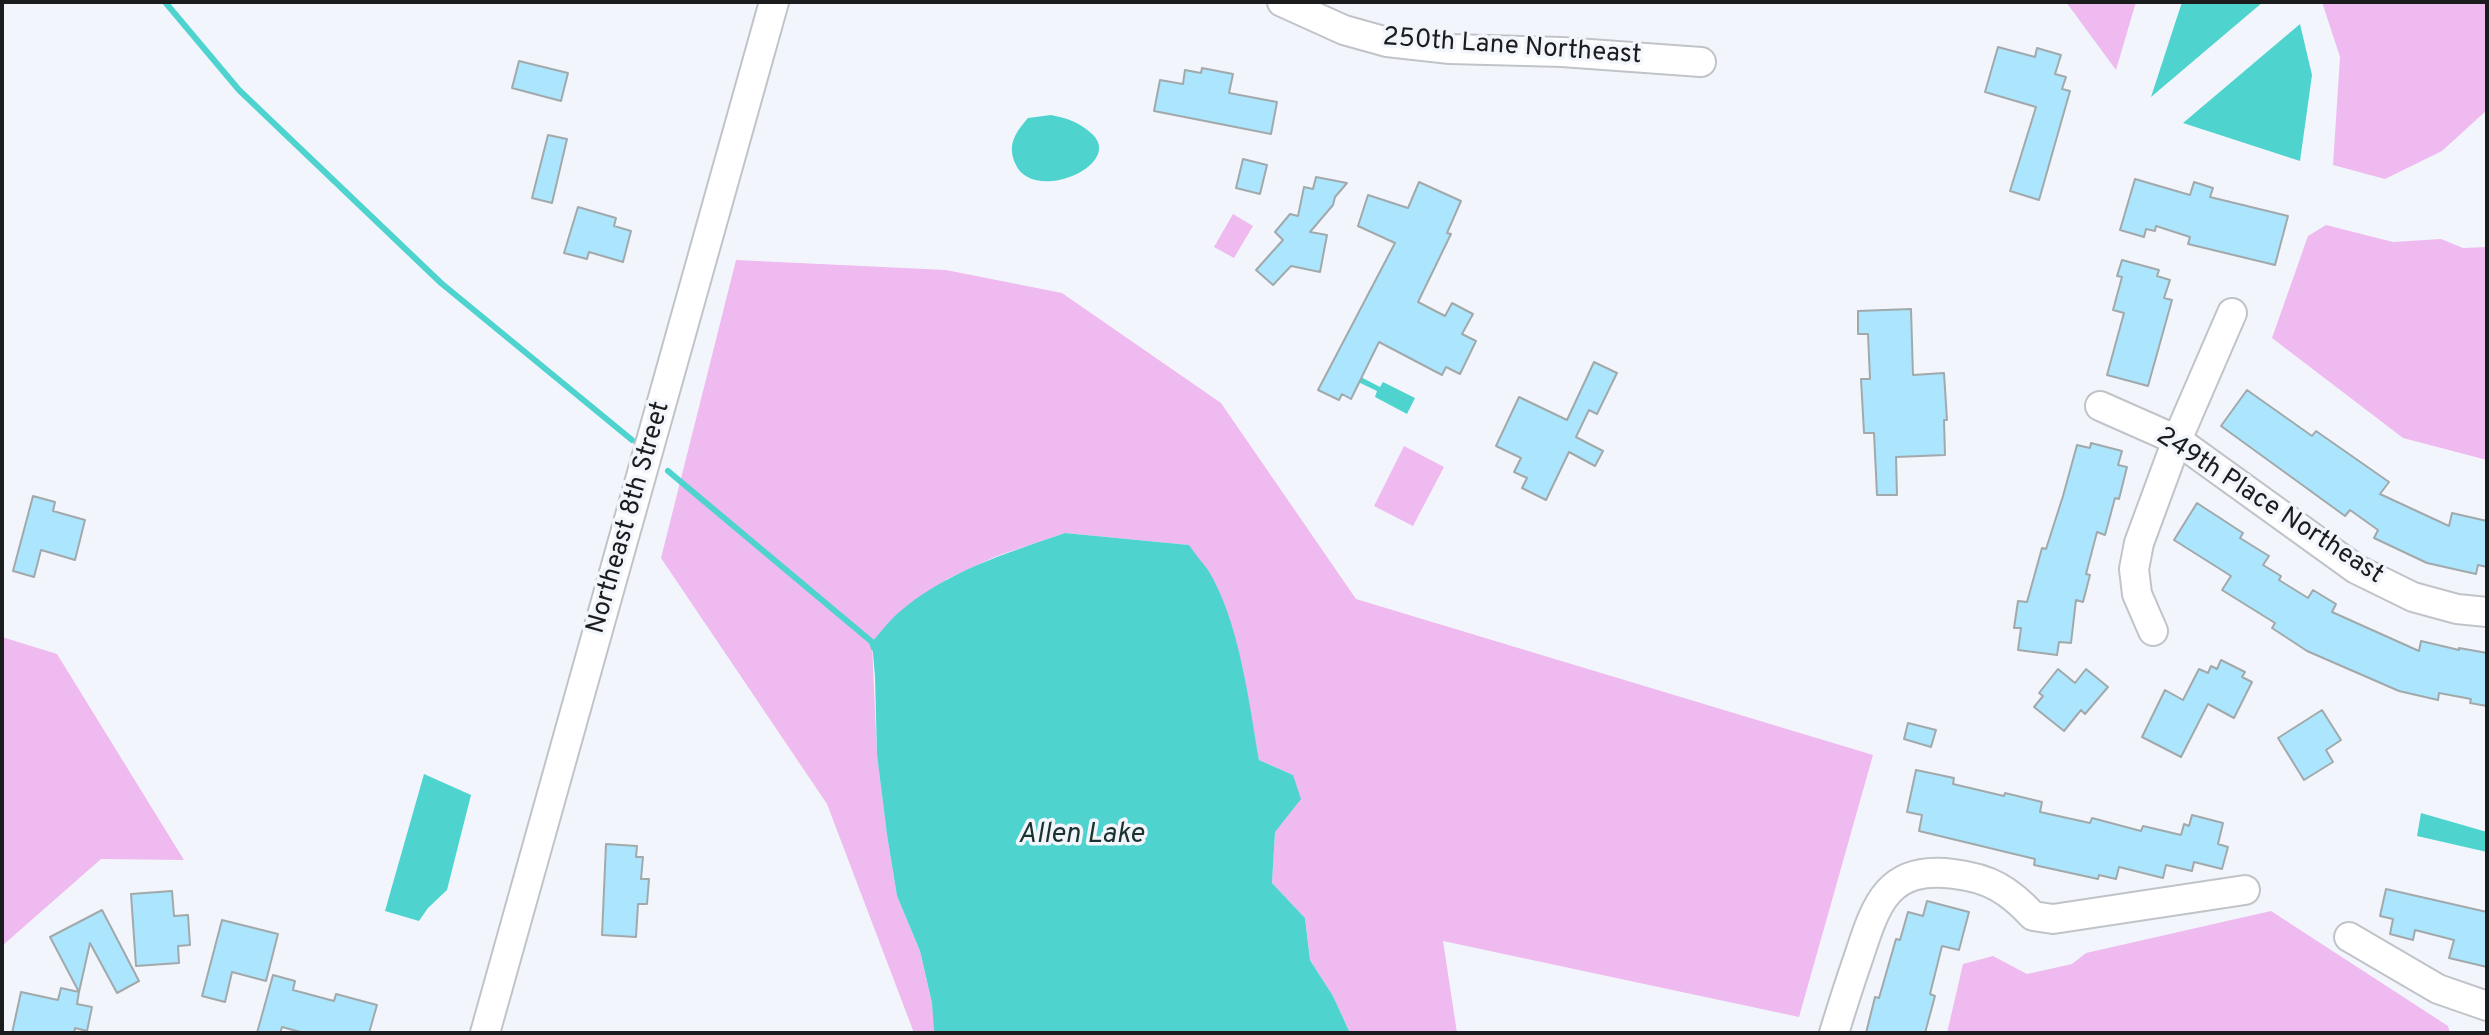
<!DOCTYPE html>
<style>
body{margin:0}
#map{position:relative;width:2489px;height:1035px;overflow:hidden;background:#f2f6fc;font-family:Overpass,sans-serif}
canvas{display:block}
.frame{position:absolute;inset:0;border:4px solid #1b1c1e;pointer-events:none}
</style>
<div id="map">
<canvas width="2489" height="1035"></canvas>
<div class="frame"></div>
</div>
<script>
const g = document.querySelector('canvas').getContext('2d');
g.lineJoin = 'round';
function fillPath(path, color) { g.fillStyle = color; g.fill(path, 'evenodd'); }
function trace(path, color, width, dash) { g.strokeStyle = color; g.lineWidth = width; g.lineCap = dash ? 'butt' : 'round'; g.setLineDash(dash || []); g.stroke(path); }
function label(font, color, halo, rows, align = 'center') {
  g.font = font + ' Overpass,sans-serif'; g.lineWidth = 7; g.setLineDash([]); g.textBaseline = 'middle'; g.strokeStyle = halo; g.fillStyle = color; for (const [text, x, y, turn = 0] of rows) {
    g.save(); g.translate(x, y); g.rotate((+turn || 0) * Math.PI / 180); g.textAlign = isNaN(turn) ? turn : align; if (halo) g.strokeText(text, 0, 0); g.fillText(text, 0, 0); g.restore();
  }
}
fillPath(new Path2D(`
 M 2066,2 L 2136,2 L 2116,70 Z
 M 2322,2 L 2487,2 L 2487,110 L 2442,151 L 2385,179 L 2333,165 L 2340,57 Z
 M 1233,214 L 1253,226 L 1234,258 L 1214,247 Z
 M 2326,225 L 2393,242 L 2441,239 L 2463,248 L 2487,247 L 2487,460 L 2403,438 L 2272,338 L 2308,236 Z
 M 736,260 L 946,270 L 1062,293 L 1221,403 L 1356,599 L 1873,755 L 1799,1017 L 1443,941 L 1457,1033 L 1350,1033 L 1333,996 L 1310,960 L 1305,918 L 1272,883 L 1275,832 L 1293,775 L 1259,760 L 1242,665 L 1189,545 L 1065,533 L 997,556 L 947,579 L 872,642 L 877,755 L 887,835 L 897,896 L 920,951 L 932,1003 L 936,1033 L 914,1033 L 827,804 L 661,558 Z
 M 1404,446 L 1444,467 L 1413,526 L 1374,506 Z
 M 2,637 L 57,654 L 184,860 L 101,859 L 2,946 Z
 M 2271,911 L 2448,1026 L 2450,1033 L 1947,1033 L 1963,964 L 1993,956 L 2027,974 L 2072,964 L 2086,953 Z`), '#efbaef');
fillPath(new Path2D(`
 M 2182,2 L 2263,2 L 2151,97 Z
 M 2300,24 L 2312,75 L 2300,161 L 2183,123 Z
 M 1051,115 C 1066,118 1079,122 1091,133 C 1127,164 1032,206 1015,163 C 1007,144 1016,132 1028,118 Z
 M 1357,375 L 1380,387 L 1383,382 L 1415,398 L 1407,414 L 1375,397 L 1377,391 L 1354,380 Z
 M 1065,533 L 1189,545 C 1195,554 1202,562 1208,570 C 1239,620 1249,702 1259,760 L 1293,775 L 1301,799 L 1275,832 L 1272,883 L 1305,918 L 1310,960 L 1333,996 L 1350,1033 L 936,1033 L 934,1030 L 932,1003 L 920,951 L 897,896 L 887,835 L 877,755 L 875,677 L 872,642 C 880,633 888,622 897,614 C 944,572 1007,553 1065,533 Z
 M 424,774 L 471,795 L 447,890 L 428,908 L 419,921 L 385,911 Z
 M 2421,813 L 2487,832 L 2487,852 L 2417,836 Z`), '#4fd3cf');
trace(new Path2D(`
 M 165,2 L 239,90 L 441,283 L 632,440
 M 668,471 L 872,642 L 874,648`), '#4fd3cf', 6);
const building = new Path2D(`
 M 1998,47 L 2035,57 L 2037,48 L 2061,55 L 2055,74 L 2066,77 L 2062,89 L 2070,91 L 2039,200 L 2010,191 L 2036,107 L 1985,92 Z
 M 519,61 L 568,73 L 561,101 L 512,88 Z
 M 1202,68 L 1233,74 L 1229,93 L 1277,102 L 1271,134 L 1154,111 L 1160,80 L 1183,84 L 1185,70 L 1201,73 Z
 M 548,135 L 567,139 L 552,203 L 532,198 Z
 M 1243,159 L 1267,165 L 1260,194 L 1236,188 Z
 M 1316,177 L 1347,183 L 1335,197 L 1333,205 L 1310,232 L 1327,235 L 1320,272 L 1291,266 L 1273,285 L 1256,270 L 1283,240 L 1275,232 L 1290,214 L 1298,216 L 1304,187 L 1313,189 Z
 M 2135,179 L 2190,195 L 2194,182 L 2213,188 L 2210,197 L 2288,216 L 2275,265 L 2188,244 L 2190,237 L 2156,226 L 2155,231 L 2146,229 L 2144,237 L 2120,230 Z
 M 1419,182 L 1461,201 L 1447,233 L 1451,234 L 1418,302 L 1445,316 L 1452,303 L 1473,314 L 1462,334 L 1476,341 L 1460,374 L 1446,367 L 1442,375 L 1379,342 L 1351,399 L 1342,394 L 1339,400 L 1318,390 L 1395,243 L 1358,226 L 1368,195 L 1408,208 Z
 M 578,207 L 616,218 L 614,226 L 631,231 L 623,262 L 589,252 L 587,259 L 564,253 Z
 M 2122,260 L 2159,270 L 2157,276 L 2170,280 L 2164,298 L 2172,300 L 2148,386 L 2107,375 L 2124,313 L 2113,310 L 2122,277 L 2117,276 Z
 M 1911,309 L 1913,375 L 1944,373 L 1947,420 L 1944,420 L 1945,455 L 1896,457 L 1897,495 L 1877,495 L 1874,433 L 1864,433 L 1861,379 L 1870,379 L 1868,334 L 1858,334 L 1858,311 Z
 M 1594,362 L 1617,373 L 1597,414 L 1589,410 L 1576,437 L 1603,451 L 1595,466 L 1569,452 L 1546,500 L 1522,488 L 1527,478 L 1514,472 L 1521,458 L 1496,446 L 1519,397 L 1567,420 Z
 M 2247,390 L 2312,436 L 2316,431 L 2389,482 L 2380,494 L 2449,526 L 2452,513 L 2487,521 L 2487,567 L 2478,565 L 2476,574 L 2427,563 L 2374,538 L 2378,530 L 2350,510 L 2345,516 L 2221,426 Z
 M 2091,443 L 2122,451 L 2118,465 L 2127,467 L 2119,499 L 2115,498 L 2105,535 L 2097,532 L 2086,574 L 2090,575 L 2083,602 L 2076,600 L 2071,643 L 2059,642 L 2057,655 L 2018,650 L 2021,628 L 2014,628 L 2018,601 L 2027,602 L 2042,548 L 2046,549 L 2063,496 L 2077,445 L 2090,448 Z
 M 33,496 L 55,502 L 53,511 L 85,520 L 75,560 L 41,550 L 34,577 L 13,571 Z
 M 2197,503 L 2243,533 L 2240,538 L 2269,556 L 2263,565 L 2281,576 L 2279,580 L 2308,598 L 2313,590 L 2336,604 L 2332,612 L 2419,651 L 2421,641 L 2459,650 L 2459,648 L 2487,653 L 2487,706 L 2470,703 L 2471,699 L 2439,693 L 2438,700 L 2399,691 L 2307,651 L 2272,628 L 2275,623 L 2222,590 L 2231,576 L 2174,540 Z
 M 2221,660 L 2245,672 L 2242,677 L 2252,682 L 2234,718 L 2208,704 L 2181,757 L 2142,737 L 2165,690 L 2183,700 L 2199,669 L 2208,673 L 2211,666 L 2217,669 Z
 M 2058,669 L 2075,683 L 2086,669 L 2108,687 L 2085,714 L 2081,710 L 2064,731 L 2034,707 L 2043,696 L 2039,693 Z
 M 2322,710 L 2341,740 L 2326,750 L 2333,762 L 2304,780 L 2278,738 Z
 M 1908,723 L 1936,730 L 1931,747 L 1904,739 Z
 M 1916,770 L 1954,778 L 1953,784 L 2004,796 L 2005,793 L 2042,802 L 2040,812 L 2090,823 L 2092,818 L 2141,831 L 2143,826 L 2181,835 L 2184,824 L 2189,826 L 2192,815 L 2223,823 L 2218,844 L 2228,847 L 2222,869 L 2194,862 L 2192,871 L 2166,865 L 2163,878 L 2119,867 L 2116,879 L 2099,875 L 2098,879 L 2034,865 L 2035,859 L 1919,831 L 1922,815 L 1907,812 Z
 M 606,844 L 637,846 L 636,857 L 643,857 L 641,879 L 649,879 L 647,904 L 638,904 L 636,937 L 602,935 Z
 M 2386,889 L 2487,912 L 2487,967 L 2449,958 L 2454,940 L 2415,930 L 2413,940 L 2390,934 L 2393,919 L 2380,916 Z
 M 172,891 L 174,916 L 188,915 L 190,945 L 178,946 L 179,963 L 136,966 L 131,894 Z
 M 1927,901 L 1969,912 L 1959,950 L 1942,946 L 1930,994 L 1935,996 L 1925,1033 L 1866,1033 L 1875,997 L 1879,998 L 1896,939 L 1900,940 L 1908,912 L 1923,916 Z
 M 102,910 L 139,981 L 117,993 L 90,943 L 79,992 L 50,937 Z
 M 222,920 L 278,934 L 266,981 L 232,972 L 225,1002 L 202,996 Z
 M 273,975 L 295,981 L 293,990 L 334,1001 L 336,994 L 377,1005 L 369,1033 L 304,1033 L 282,1027 L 280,1033 L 257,1033 Z
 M 61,988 L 79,992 L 77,1004 L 92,1007 L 87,1031 L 75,1028 L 74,1033 L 12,1033 L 21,992 L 58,1000 Z`);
fillPath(building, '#abe5fe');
trace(building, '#a2a9ab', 2);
const minor = new Path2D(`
 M 1282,2 L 1344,30 L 1387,42 L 1450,49 L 1562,52 L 1701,62
 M 2100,406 L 2177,440 L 2356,569 L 2413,597 L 2457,609 L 2487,612
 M 2153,631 L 2137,594 L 2134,569 L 2139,543 L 2177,440 L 2232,313
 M 2349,937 L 2438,989 L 2487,1006
 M 485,1033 L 774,2
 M 1834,1033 C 1842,1007 1850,982 1859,956 C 1876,904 1888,865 1954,874 C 1989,878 2009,890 2033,916 L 2053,919 L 2245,890`);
trace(minor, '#c0c4c9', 32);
trace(minor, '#fff', 28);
label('26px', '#1b1c1e', '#f2f6fc', [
 ["250th Lane Northeast",1512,48,4],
 ["249th Place Northeast",2269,507,33],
 ["Northeast 8th Street",630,518,-74]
]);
label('italic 28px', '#1b3231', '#f2f6fc', [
 ["Allen Lake",1081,836]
]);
</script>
